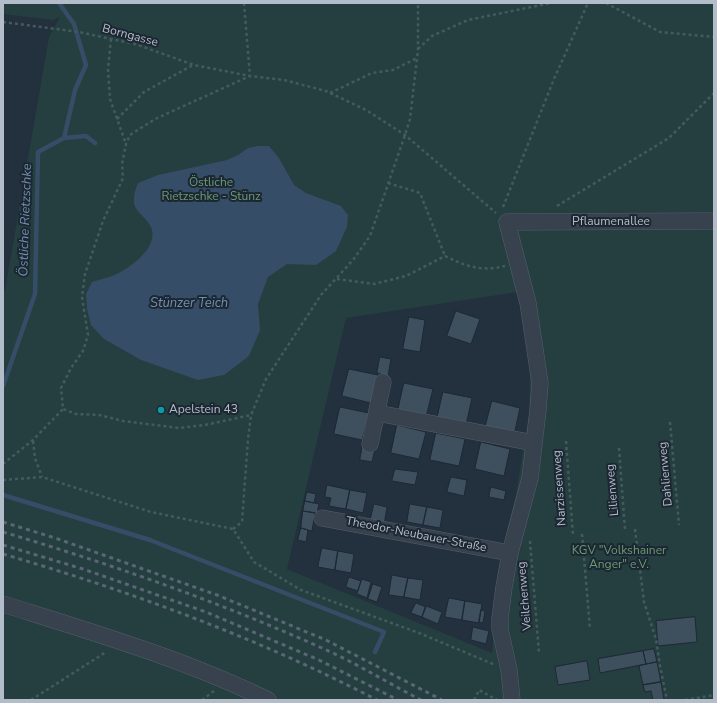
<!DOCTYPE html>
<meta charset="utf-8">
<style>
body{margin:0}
#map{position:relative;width:717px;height:703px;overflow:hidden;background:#23303e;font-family:"Nunito Sans",sans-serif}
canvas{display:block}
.frame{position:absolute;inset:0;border:4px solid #b3bdc9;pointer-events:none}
</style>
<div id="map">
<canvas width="717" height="703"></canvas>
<div class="frame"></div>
</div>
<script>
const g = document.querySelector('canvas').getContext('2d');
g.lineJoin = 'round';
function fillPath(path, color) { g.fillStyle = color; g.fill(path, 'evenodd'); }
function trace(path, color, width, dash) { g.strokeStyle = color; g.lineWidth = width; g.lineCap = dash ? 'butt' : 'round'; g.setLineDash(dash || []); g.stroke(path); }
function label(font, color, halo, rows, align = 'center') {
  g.font = font + ' "Nunito Sans",sans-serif'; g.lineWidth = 4; g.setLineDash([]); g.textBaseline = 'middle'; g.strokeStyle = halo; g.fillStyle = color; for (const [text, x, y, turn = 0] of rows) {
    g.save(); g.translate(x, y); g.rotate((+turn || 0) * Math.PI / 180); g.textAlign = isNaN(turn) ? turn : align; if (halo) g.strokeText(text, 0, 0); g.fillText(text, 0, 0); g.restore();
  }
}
fillPath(new Path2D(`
 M 3,3 L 714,3 L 714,700 L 3,700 L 3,291 L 5,290 L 49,37 L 60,17 L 53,20 L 3,14 ZM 518,292 L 530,364 L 529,414 L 516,494 L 500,560 L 492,653 L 287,569 L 346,318 Z`), '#253e3f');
fillPath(new Path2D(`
 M 258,146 L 269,146 L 279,158 L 294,185 L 306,193 L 341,206 L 348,215 L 347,227 L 336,251 L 316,265 L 287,264 L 268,277 L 258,304 L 260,330 L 249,356 L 224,375 L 198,380 L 141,360 L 104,339 L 91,325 L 87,309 L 86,294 L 92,282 C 102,279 115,276 124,270 C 138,261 158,245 151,227 C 146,216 132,211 134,198 C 134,193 136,188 138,183 L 158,175 L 227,160 L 238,155 L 248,148 Z`), '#354d66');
trace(new Path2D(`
 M 64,138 L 86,136 L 95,143
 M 3,386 L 35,294 L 38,152 L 64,138 L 75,90 L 86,65 L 74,24 L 59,3
 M 3,495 L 150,540 L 384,632 L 375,652`), '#354d66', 4.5);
const building = new Path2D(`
 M 456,311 L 480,319 L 471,344 L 447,336 Z
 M 409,317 L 425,320 L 420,352 L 403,349 Z
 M 380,357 L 391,359 L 388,376 L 377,373 Z
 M 349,369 L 378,375 L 371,403 L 342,396 Z
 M 404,383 L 433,389 L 426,417 L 398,410 Z
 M 443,392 L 472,398 L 466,425 L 437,419 Z
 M 492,401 L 520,408 L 514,435 L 485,428 Z
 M 340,407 L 369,413 L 362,440 L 334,434 Z
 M 397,425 L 426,432 L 419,459 L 391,453 Z
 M 436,433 L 465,439 L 459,466 L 430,460 Z
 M 481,442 L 510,449 L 504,476 L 475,469 Z
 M 363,443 L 376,445 L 372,462 L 360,460 Z
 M 395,469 L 418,472 L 415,485 L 392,481 Z
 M 451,477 L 467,480 L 464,496 L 447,492 Z
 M 327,485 L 350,490 L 346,509 L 329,506 L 331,498 L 325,497 Z
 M 491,487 L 506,491 L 504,500 L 489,497 Z
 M 350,490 L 367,493 L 363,513 L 346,509 Z
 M 307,492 L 316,494 L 314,503 L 305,501 Z
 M 305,501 L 319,504 L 317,513 L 303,511 Z
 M 374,504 L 387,507 L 384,525 L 370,522 Z
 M 410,504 L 427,507 L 423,525 L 407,522 Z
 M 427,507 L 443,510 L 440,528 L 423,525 Z
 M 303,511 L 315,513 L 312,531 L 301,528 Z
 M 301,528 L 308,530 L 306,542 L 298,540 Z
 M 322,548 L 338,551 L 335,570 L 318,567 Z
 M 338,551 L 354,554 L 351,573 L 335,570 Z
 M 392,575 L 408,578 L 404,597 L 389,595 Z
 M 349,577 L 361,581 L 358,591 L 346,587 Z
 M 408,578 L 423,580 L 420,600 L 404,597 Z
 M 362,579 L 371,582 L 367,598 L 357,594 Z
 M 373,584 L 382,587 L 377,602 L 368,599 Z
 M 449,598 L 465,601 L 462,620 L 445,617 Z
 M 465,601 L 482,604 L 479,623 L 462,620 Z
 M 416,603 L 426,607 L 422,617 L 411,613 Z
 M 426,606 L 442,612 L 438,624 L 422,617 Z
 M 481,610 L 485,611 L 483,623 L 479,622 Z
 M 695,617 L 697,642 L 658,646 L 656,621 Z
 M 473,627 L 489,631 L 486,644 L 471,640 Z
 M 654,649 L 657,662 L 646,664 L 643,651 Z
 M 643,651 L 646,664 L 600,673 L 598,659 Z
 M 587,661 L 590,680 L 558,685 L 555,667 Z
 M 657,662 L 661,682 L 643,685 L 639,666 Z
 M 661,682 L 664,700 L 653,700 L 651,691 L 645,692 L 643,685 Z`);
fillPath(building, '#3e4f5d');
trace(building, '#1e2935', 1);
const minor = new Path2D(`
 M 377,413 L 534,443
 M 370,444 L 383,382
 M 322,518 L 510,553
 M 3,604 C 92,632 184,659 268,700
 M 512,700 L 509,670 L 500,629 L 500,618 L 504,587 L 510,553 L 530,478 L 538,410 L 540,383 L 528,303 L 507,222 L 714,221`);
trace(minor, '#55606c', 17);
trace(new Path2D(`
 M 244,3 L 250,76 L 155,119 L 130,135 L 126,144 L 122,164 L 123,178 L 103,221 L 85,274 L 82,297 L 88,335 L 83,351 L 71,368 L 61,388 L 63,409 L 76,414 L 99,415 L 123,421 L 179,428 L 205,425 L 251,415
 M 606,3 L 660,32 L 714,37
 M 3,22 L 79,32 L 111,39 L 135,44 L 194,65 L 250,76 L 284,80 L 326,91 L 366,110 L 405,135 L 496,213
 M 111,39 L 108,69 L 110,99 L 126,144
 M 418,49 L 432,36 L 468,20 L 551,3
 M 330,93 L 372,73 L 393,70 L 417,58
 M 117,119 L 144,92 L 193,65
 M 388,183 L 420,193 L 445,256
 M 557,206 L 669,138 L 714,93
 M 503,207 L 554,79 L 588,3
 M 337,279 L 374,284 L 406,276 L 445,256 C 465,266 481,272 505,266
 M 670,422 L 679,525
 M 33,441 L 35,458 L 42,477
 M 566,441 L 573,535
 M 619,448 L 625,530
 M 3,464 L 33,440 L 63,409
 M 3,480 L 42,477 L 151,512 L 233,529 L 254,562 L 301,590 L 419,633 L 493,664
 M 233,529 L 242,522 L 248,439 L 251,415 L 266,379 L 321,295 L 353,260 L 370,236 L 405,135 L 410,119 L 418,50 L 418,3
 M 635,529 L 644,602 L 656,639 L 660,666 L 667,700
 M 582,534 L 590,629
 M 530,541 L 539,653
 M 31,700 L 106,652
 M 202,700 L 214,691
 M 474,700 L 479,690 L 497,700
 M 685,700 L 714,695`), '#435b5c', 2.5, [3, 3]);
trace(minor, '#37424e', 16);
trace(new Path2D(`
 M 3,522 L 55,538 L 217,595 L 326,640 L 442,700
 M 3,532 C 111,564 219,602 322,648 C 356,663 388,683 421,700
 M 3,545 L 83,569 L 206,612 L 319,660 L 398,700
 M 3,554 C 132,592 258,638 377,700`), '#596675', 3, [4, 4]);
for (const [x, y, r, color] of [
 [161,410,4,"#0f9aa8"]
]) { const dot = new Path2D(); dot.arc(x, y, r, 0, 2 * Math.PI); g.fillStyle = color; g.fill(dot); trace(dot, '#1c2733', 1.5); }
label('12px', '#b3bdc9', '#1c2733', [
 ["Borngasse",130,36,15],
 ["Pflaumenallee",611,222],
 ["Dahlienweg",666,474,-95],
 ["Narzissenweg",560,488,-94],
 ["Lilienweg",613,490,-95],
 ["Theodor-Neubauer-Straße",416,535,11],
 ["Veilchenweg",525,596,-95]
]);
label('12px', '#699b71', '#1c2733', [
 ["Östliche",211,183],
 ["Rietzschke - Stünz",211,197],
 ["KGV \"Volkshainer",619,551],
 ["Anger\" e.V.",619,565]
]);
label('12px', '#b3bdc9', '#1c2733', [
 ["Apelstein 43",169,410]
], 'left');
label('italic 13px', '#7190ae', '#1c2733', [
 ["Östliche Rietzschke",26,220,-88],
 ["Stünzer Teich",189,304]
]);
</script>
